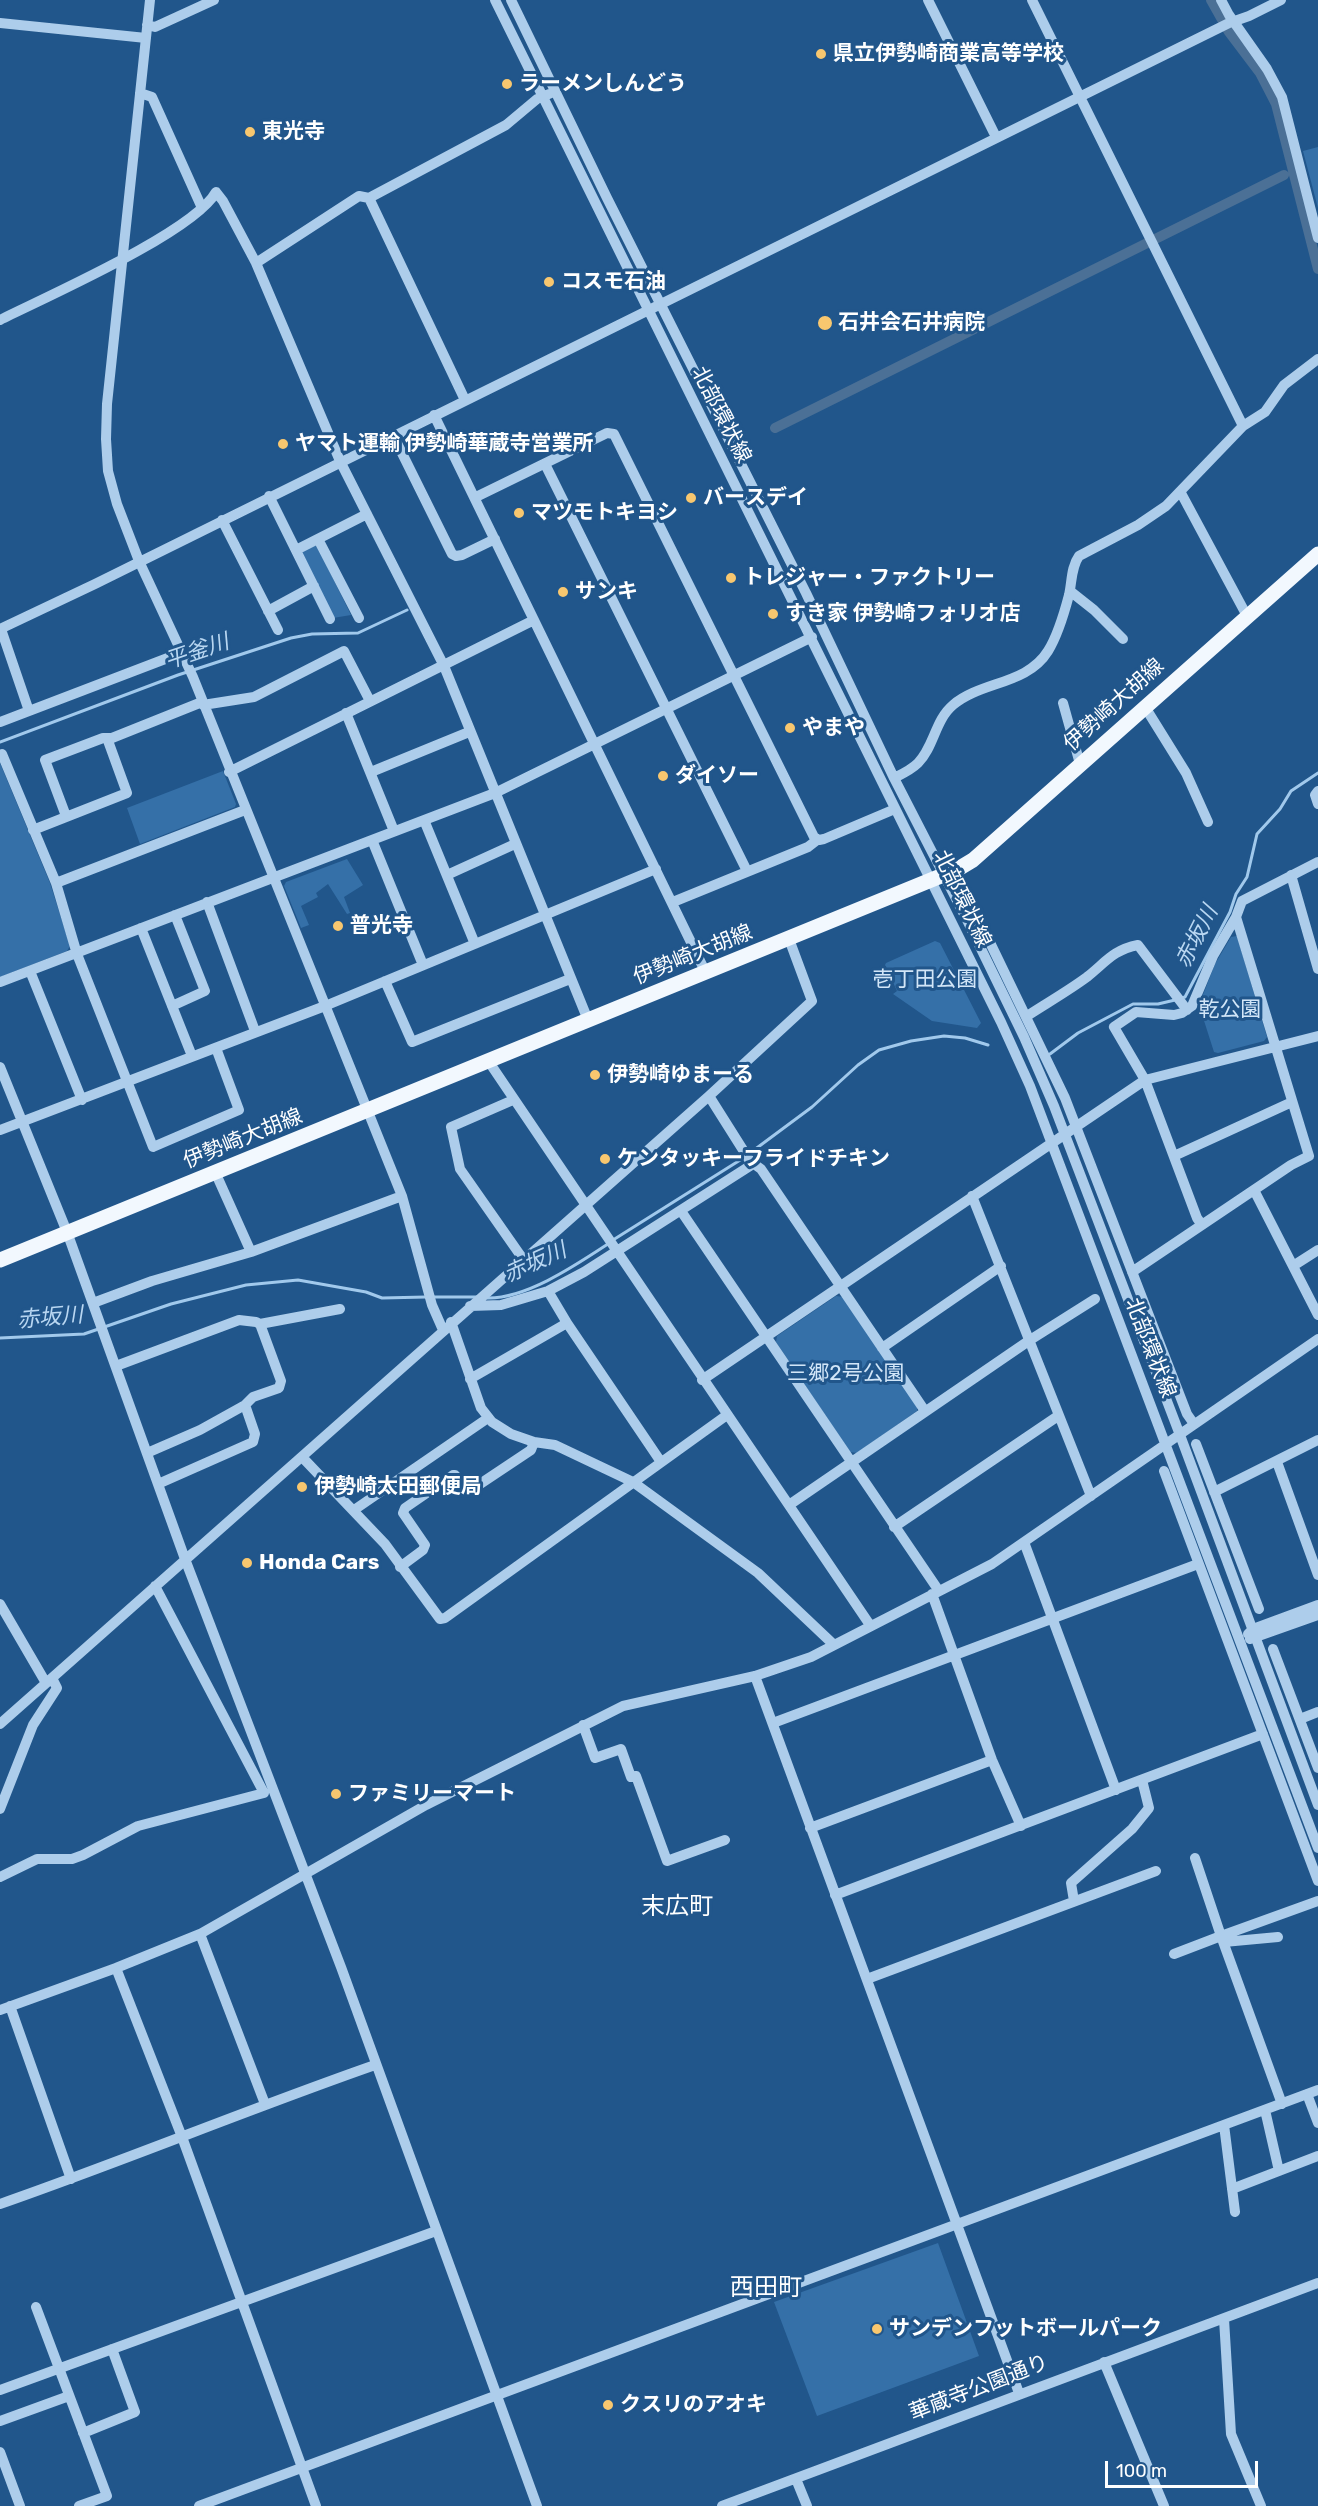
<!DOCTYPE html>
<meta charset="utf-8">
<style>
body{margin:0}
#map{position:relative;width:1318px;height:2506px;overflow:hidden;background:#21568b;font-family:Rubik,sans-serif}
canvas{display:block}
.scale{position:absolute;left:1105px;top:2461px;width:153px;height:27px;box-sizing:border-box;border:3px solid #fff;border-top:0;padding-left:8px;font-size:18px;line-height:21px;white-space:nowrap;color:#fff;-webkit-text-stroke:4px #21568b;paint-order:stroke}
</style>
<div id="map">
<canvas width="1318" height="2506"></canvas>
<div class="scale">100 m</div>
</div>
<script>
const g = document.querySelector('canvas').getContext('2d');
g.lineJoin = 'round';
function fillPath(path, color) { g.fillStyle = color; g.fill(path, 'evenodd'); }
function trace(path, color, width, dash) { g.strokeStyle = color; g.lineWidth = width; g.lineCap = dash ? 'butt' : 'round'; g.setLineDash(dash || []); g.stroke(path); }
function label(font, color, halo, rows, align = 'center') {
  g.font = font + ' Rubik,"Noto Sans JP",sans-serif'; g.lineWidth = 6; g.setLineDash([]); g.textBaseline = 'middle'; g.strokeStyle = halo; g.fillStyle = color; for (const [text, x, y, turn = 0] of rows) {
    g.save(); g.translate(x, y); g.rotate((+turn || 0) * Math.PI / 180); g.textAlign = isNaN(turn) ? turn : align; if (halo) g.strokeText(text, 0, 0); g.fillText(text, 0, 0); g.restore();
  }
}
fillPath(new Path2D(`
 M 1318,147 L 1318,208 L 1303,151 Z
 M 312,546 L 317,546 L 351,615 L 333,618 L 302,555 L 303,551 Z
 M 0,763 L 50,883 L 70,946 L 67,951 L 0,977 Z
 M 223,771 L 236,804 L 235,807 L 140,844 L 127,808 Z
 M 347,859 L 363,885 L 344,897 L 350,913 L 347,914 L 328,884 L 316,893 L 318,897 L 301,906 L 309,925 L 301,928 L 284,886 L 286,882 Z
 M 1237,936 L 1267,1037 L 1264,1041 L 1218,1053 L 1214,1052 L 1199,1005 L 1215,964 L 1231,937 Z
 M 935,941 L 940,943 L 981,1023 L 977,1028 L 932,1021 L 893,994 L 897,991 L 885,965 L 886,963 Z
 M 836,1296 L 843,1297 L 917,1407 L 917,1411 L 857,1453 L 850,1452 L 776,1342 L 777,1336 Z
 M 938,2243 L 979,2356 L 817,2416 L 774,2302 Z`), '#3570a8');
trace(new Path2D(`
 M 0,742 L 178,675 L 291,638 L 312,634 L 358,633 L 407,610
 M 1181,998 L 1185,997 L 1230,912 L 1236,894 L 1247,877 L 1257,834 L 1280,809 L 1291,791 L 1318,773
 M 1050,1054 L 1078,1033 L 1133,1004 L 1158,1004 L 1175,1000
 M 750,1153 L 812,1107 L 858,1065 L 879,1050 L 911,1041 L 944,1036 L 965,1038 L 988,1045
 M 613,1240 L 745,1157
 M 433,1297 L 477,1297
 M 487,1298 C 526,1299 576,1265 608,1244
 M 0,1338 L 84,1334 L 171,1304 L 246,1285 L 298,1280 L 366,1292 L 382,1298 L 426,1297`), '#a1c9ec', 3);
trace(new Path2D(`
 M 1211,0 L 1229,32 L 1260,73 L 1276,104 L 1318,269
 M 775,428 L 1284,175`), '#4b7096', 10);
trace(new Path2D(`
 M 150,0 L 107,404 L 106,439 L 108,471 L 117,504 L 139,561 L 193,677 L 402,1196 L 432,1305 L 443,1330
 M 495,0 C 662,342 833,681 1001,1022 L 1030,1086 L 1318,1848
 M 511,0 L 607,198 L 806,593 L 894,778 L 967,920 L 1024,1037 L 1054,1106 L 1180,1435 L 1318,1805
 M 928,0 L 996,137
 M 1032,0 L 1243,426
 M 1221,0 L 1229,15 L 1267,69 L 1282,97 L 1318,238
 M 0,23 L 146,38
 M 147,25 L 155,27 L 214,0
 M 140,93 L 152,97 L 202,208
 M 369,198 L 465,400
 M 256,263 L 359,196 L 369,198 L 506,125 L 537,99 L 549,94
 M 0,320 C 46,297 194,232 216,192 L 223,201 L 256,263 L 340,461 L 444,666 L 588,1020
 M 434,415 L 705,971
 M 393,435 L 452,554 L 456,556 L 462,555 L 495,539
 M 545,464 L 747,871
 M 1181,493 L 1247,616
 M 269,496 L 330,619
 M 476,497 L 607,433 L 614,434 L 814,837 L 819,840 L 824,839 L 895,809
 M 222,520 L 278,630
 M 318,539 L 359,618
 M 296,550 L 367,514
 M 1070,591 L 1094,610 L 1123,639
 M 268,611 L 314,586
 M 0,629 L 95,584 L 1229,23 L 1249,16 L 1281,0
 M 1,629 L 29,711
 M 1063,703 L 1080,764
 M 203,705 L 254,697 L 344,651 L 370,701
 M 1145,707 L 1186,773 L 1208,822
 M 346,713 L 394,831
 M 0,722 L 173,656 L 181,651
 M 0,755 L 2,754 L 56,883 L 77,954 L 153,1147 L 239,1110 L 216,1048
 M 229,772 L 534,620
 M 371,772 L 469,732
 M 894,778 C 902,774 911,770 918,763 C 934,747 935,720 953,705 C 981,681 1027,685 1048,651 C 1058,635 1064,614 1069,595 C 1072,582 1071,567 1079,556 L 1138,525 L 1166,506 L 1243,426 L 1265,412 L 1284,385 L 1318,359
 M 1318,791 L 1315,795 L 1318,804
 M 66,816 L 45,760 L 103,738 L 112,738 L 202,702
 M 424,820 L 475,944
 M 33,830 L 127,793 L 107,738
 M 372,840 L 423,965
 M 447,875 L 515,844
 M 1291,875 L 1318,969
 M 56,883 L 245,810
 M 207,902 L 255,1031
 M 673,902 L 808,847 L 817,840
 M 967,920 L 983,928 L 1065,1098 L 1187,1414 L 1194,1424
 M 141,928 L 192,1056
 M 30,971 L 82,1100
 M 385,981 L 412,1042 L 570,979
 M 0,982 L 495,793 L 812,637
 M 172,1006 L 205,991 L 175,915
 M 1027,1016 C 1047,1003 1068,991 1087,977 C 1106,962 1113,950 1138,945 L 1187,1010
 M 489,1062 L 870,1625
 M 0,1067 L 67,1232 L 185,1559 L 341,1967 L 537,2506
 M 709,1096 L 750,1161 L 761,1169 L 925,1411
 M 513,1100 L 451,1127 L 460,1169 L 523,1259
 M 0,1130 L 325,1006 L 656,869
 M 1174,1156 L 1292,1102
 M 216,1174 L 251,1252
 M 1254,1190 L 1318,1315
 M 972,1196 L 1091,1496
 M 681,1211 L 939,1591
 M 1202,1225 L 1197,1218 L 1145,1080 L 1114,1027 L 1136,1012 L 1174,1015 L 1182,1013 L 1192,1006 L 1213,956 L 1236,917 L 1242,901 L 1318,862
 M 1293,1266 L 1318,1250
 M 1132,1272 L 1291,1165 L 1309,1156 L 1236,917
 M 548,1291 L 567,1323 L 661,1462
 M 93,1303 L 152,1281 L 251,1252 L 402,1196
 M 470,1306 L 501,1305 L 548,1291 L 584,1272 L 753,1164
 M 451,1322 L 481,1408 L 492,1422 L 511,1434 L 534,1442 L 555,1445 L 633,1482 L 758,1573 L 833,1644
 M 882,1348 L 1001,1266
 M 116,1366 L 239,1320 L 256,1322 L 260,1324 L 340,1309
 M 470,1379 L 567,1323
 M 702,1380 L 1145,1080 L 1318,1036
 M 1196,1444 L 1259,1609
 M 147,1453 L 200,1430 L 245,1405 L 253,1397 L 279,1388 L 281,1381 L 260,1324
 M 302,1457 L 385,1544 L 440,1619 L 445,1618 L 727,1415
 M 1277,1462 L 1318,1575
 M 1164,1471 L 1318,1881
 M 158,1484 L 253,1442 L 255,1434 L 245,1405
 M 1214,1492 L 1318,1440
 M 789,1505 L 1030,1340 L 1095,1299
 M 354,1510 L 488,1418
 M 894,1527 L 1058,1416
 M 1024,1542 L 1116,1790
 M 400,1567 L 423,1550 L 425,1545 L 403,1513 L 405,1508 L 453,1475 L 455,1475 L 467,1491 L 471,1490 L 531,1450 L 534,1442
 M 932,1594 L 992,1760 L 1021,1826
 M 0,1604 L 46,1683
 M 1248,1634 L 1253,1629 L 1318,1605
 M 1250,1639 L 1318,1615
 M 1273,1649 L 1318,1768
 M 755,1676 L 1019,2393
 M 1300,1719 L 1318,1712
 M 773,1723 L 1198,1564
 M 0,1724 L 709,1096 L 812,1001 L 789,939
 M 583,1725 L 595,1758 L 621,1749 L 631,1777 L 636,1776 L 667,1861 L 725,1840
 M 0,1809 L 33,1725 L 57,1688 L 52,1678
 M 810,1828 L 992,1760
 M 0,1877 L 37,1859 L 72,1859 L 83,1855 L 138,1826 L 264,1793 L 155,1586
 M 835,1895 L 1263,1734
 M 1074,1901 L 1071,1883 L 1132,1829 L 1149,1808 L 1142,1780
 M 200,1934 L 265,2104
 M 1224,1942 L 1278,1937
 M 1174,1954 L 1221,1936 L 1195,1858
 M 116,1968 L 182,2137 L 316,2506
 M 867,1979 L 1156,1871
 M 10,2006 L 71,2179
 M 0,2010 L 116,1968 L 200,1934 L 426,1805 L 623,1706 L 755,1676 L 811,1657 L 992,1564 L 1318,1339
 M 1307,2094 L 1318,2123
 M 1282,2104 L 1221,1936 L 1318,1901
 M 1265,2110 L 1279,2171
 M 1224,2125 L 1235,2212
 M 1232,2189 L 1318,2156
 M 0,2204 C 126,2160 249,2109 375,2065
 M 36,2307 L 107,2496 L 79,2506
 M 1224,2319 L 1231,2434 L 1261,2506
 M 1104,2362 L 1164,2506
 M 0,2390 L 436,2231
 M 0,2421 L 69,2396
 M 83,2433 L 135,2412 L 112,2349
 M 0,2452 L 20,2506
 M 796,2479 L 807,2506
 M 199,2506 L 1318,2090
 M 722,2506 L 1318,2283`), '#adcdeb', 10);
trace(new Path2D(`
 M 0,1260 L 958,869 L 973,860 L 1318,554`), '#f2f8fe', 15);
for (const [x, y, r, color] of [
 [821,54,6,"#f8c76f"],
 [507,84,6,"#f8c76f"],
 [250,132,6,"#f8c76f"],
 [549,282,6,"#f8c76f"],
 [825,323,8,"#f8c76f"],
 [283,444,6,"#f8c76f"],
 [691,498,6,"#f8c76f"],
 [519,513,6,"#f8c76f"],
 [731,578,6,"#f8c76f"],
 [563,592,6,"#f8c76f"],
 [773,614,6,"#f8c76f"],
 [790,728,6,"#f8c76f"],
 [663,776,6,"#f8c76f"],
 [338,926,6,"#f8c76f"],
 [595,1075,6,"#f8c76f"],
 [605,1159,6,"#f8c76f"],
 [302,1487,6,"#f8c76f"],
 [247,1563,6,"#f8c76f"],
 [336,1794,6,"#f8c76f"],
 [877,2329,6,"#f8c76f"],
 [608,2405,6,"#f8c76f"]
]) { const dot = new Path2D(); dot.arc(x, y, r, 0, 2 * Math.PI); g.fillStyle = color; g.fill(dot); trace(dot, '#21568b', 2); }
label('bold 21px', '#fff', '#21568b', [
 ["県立伊勢崎商業高等学校",833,54],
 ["ラーメンしんどう",519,84],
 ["東光寺",262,132],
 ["コスモ石油",561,282],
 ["石井会石井病院",838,323],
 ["ヤマト運輸 伊勢崎華蔵寺営業所",295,444],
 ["バースデイ",703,498],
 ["マツモトキヨシ",531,513],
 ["トレジャー・ファクトリー",743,578],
 ["サンキ",575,592],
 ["すき家 伊勢崎フォリオ店",785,614],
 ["やまや",802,728],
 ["ダイソー",675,776],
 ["普光寺",350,926],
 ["伊勢崎ゆまーる",607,1075],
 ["ケンタッキーフライドチキン",617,1159],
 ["伊勢崎太田郵便局",314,1487],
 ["Honda Cars",259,1563],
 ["ファミリーマート",348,1794],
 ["サンデンフットボールパーク",889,2329],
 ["クスリのアオキ",620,2405]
], 'left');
label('21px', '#fff', '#21568b', [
 ["北部環状線",721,415,63],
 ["伊勢崎大胡線",1114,705,-42],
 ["北部環状線",962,899,64],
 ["伊勢崎大胡線",693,955,-22],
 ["伊勢崎大胡線",243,1139,-22],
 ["北部環状線",1150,1348,69],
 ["華蔵寺公園通り",979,2388,-21]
]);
label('21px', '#d2e6f8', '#21568b', [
 ["壱丁田公園",925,980],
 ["乾公園",1230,1010],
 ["三郷2号公園",846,1374]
]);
label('italic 22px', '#b9d7f2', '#21568b', [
 ["平釜川",197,652,-19],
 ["赤坂川",1197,937,-63],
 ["赤坂川",535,1263,-24],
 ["赤坂川",50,1318,-5]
]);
label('24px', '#fff', '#21568b', [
 ["末広町",677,1907],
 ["西田町",766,2288]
]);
</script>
